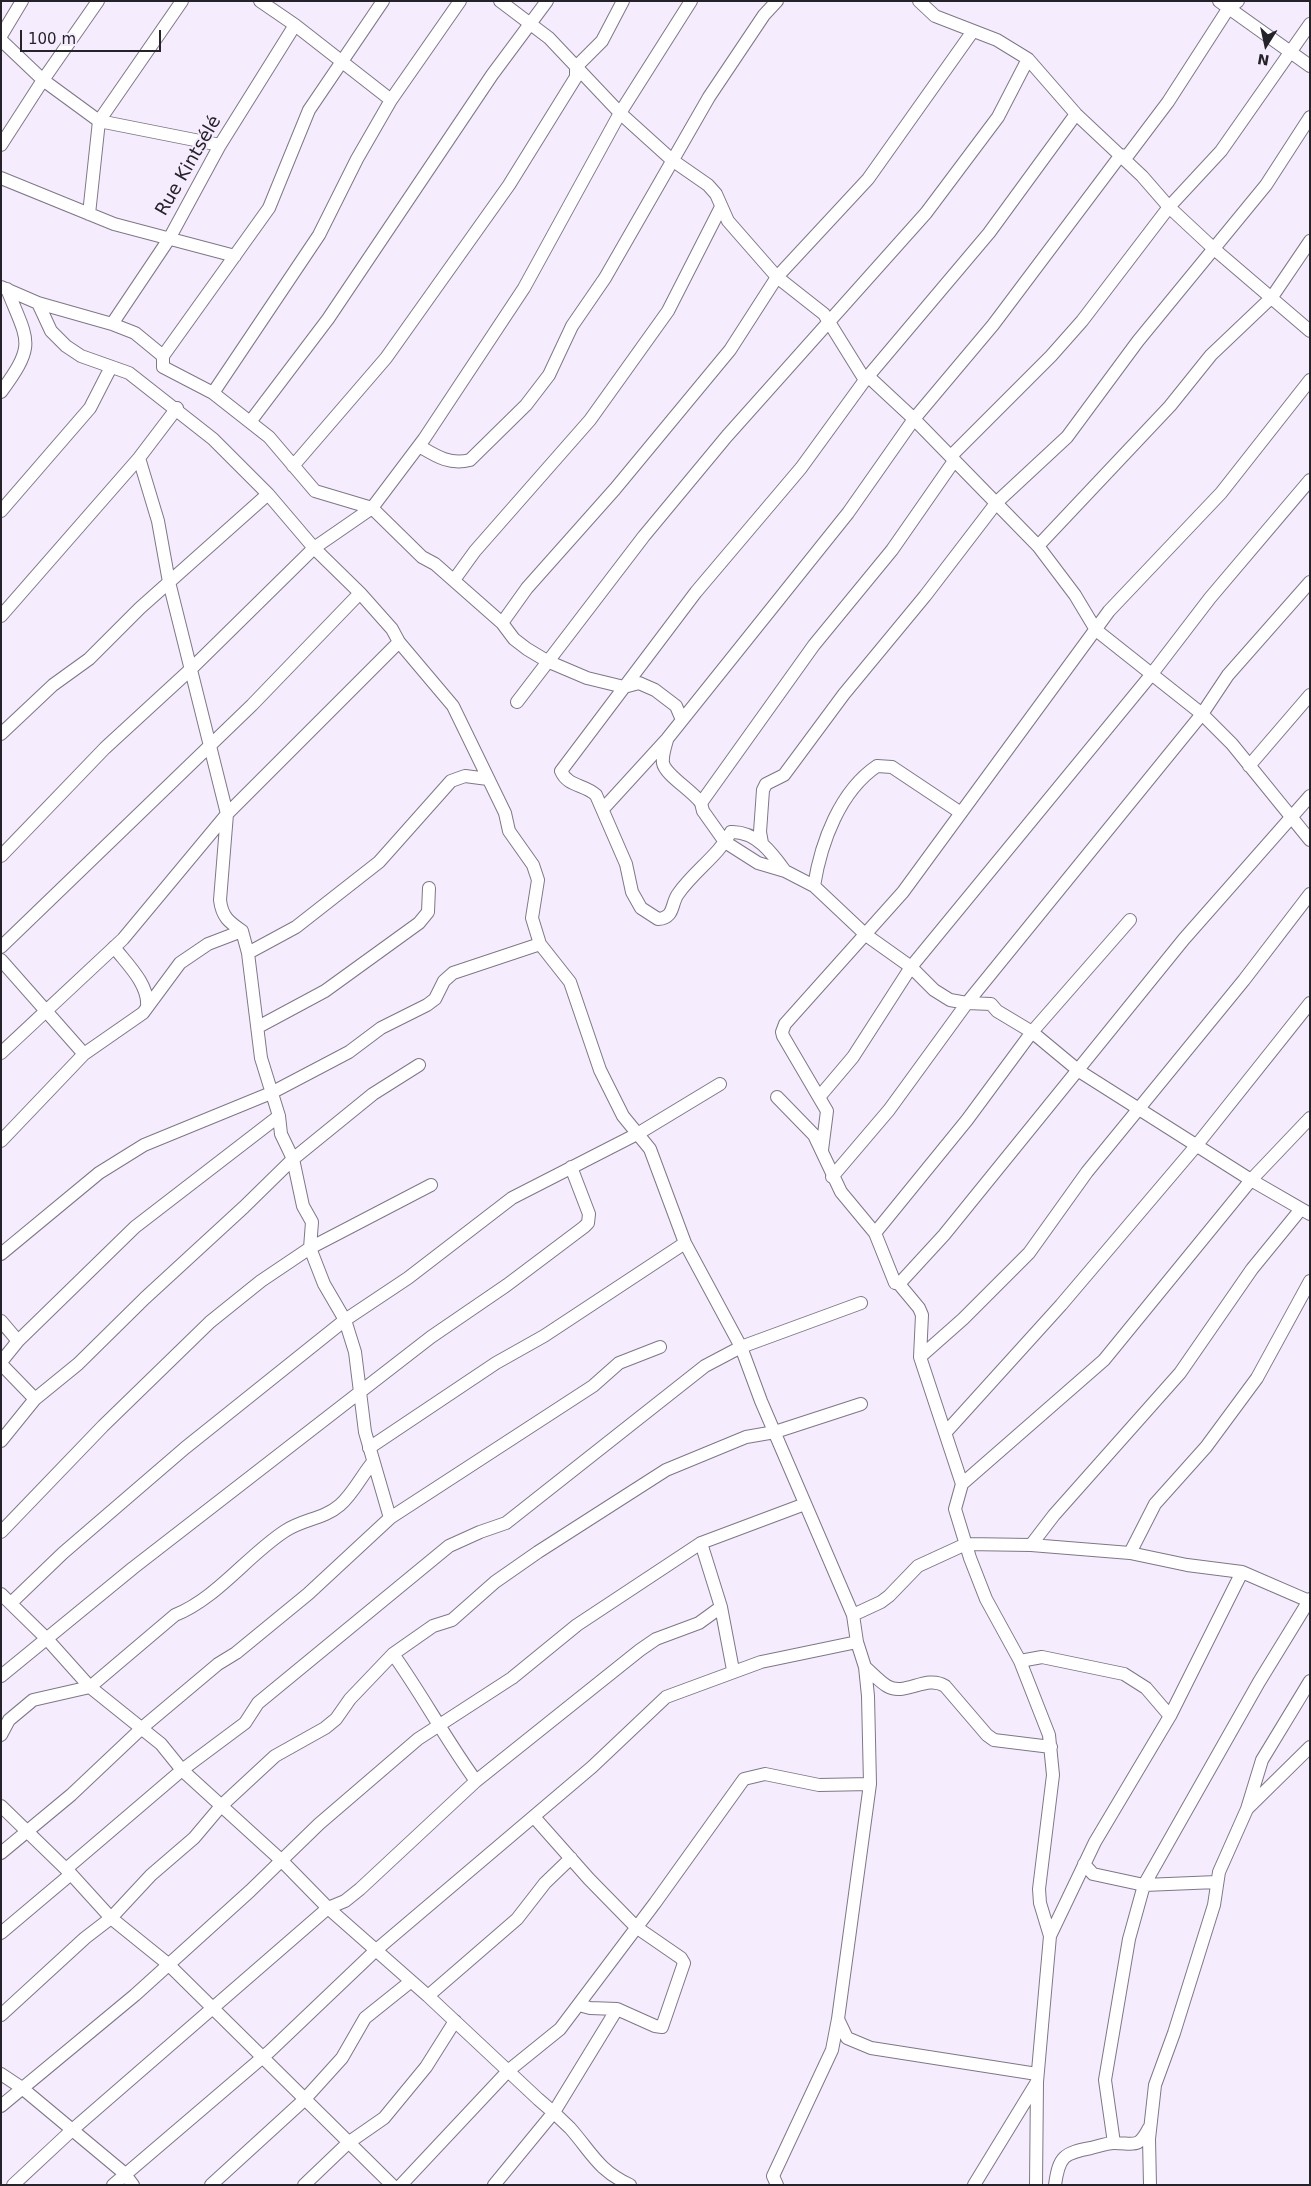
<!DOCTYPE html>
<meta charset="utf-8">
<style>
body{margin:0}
#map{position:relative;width:1311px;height:2186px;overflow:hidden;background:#f5ecfd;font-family:"DejaVu Sans",sans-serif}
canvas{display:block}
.frame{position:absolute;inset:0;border:2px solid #262229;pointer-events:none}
.north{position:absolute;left:1241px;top:20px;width:50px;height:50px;-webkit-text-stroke:4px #f5ecfd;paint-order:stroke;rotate:190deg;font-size:14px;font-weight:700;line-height:20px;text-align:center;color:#262229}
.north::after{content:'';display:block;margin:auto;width:18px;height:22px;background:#262229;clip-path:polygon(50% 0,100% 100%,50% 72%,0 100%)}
.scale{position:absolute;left:20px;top:30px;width:141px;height:22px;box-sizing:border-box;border:2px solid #262229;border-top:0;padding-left:6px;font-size:15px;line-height:18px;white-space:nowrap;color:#262229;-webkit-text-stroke:4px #f5ecfd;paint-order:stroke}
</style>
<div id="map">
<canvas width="1311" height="2186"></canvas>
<div class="frame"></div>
<div class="north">N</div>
<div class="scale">100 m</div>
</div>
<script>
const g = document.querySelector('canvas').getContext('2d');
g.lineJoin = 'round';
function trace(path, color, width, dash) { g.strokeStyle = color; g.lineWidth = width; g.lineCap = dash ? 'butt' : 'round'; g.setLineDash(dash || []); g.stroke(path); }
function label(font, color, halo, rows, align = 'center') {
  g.font = font + ' "DejaVu Sans",sans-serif'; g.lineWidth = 4; g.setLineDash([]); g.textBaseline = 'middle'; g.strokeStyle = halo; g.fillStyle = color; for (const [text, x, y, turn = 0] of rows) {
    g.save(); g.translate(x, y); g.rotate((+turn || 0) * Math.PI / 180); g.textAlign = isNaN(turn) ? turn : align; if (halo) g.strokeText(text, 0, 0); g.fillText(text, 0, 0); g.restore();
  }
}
const minor = new Path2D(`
 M 260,1 L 295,25 L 391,100
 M 383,1 L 309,110 L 269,208 L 163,356 L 163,367 L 213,393 L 269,437 L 315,491 L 372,508 L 422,557 L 435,564 L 502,623 L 514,639 L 527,649 L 547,661 L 587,678 L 624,687 L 639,683 L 655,690 L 676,706 L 682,720
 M 500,1 L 549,38 L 620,113 L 672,160 L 708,185 L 716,194 L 728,221 L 777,277 L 824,314 L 865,380 L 871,379 L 914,419 L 1038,546 L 1075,595 L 1096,630 L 1202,714 L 1232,744 L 1310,840
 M 919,1 L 935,16 L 997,40 L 1028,59 L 1076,114 L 1142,176 L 1169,207 L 1213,248 L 1310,331
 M 1219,1 L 1310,66
 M 1,36 L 22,1
 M 1,40 L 43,80 L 99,121 L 220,145
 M 1,145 L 43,80 L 98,1
 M 1,178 L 114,224 L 235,256
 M 89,214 L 99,121 L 182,1
 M 1,287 L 38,303 L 112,324 L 135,333 L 163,356
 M 38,303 L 51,331 L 66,346 L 81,356 L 129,373 L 213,439 L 268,494 L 314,548 L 360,593 L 392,629 L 399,642 L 453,706 L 505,813 L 509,831 L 533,865 L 538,880 L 532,918 L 540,944 L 570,982 L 600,1070 L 623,1116 L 650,1149 L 685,1243 L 741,1347 L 761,1401 L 853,1615 L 857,1642 L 865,1667 L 868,1696 L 870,1784 L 838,2019 L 847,2038 L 871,2048 L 1037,2074
 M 112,324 L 169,239 L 220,145 L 295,25
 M 1,392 C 37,343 28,342 7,289
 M 213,393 L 319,235 L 357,159 L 391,100 L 460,1
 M 250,422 L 328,319 L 492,75 L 547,1
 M 419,446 C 436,456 449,465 470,460 L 526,405 L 549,375 L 572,326 L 605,278 L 709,97 L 764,15 L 777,1
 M 951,456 L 1051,356 L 1082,321 L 1169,207 L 1221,151 L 1310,24
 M 139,458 L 158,521 L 169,582 L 227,814 L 220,900 C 222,917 229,922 242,931 L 248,953 L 261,1058 L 279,1116 L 281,1134 L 293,1159 L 303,1206 L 312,1222 L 310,1248 L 324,1284 L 345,1320 L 355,1352 L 365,1432 L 390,1518
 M 954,461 L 892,550 L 814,645 L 701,803 L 703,811 L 725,842 L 758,863 L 785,871 L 814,886 L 866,935 L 911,967 L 934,990 L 950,1000 L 967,1003 L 1202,714 L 1228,675 L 1310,582
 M 293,466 L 386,358 L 509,185 L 576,77 L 576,67 L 602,41 L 623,1
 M 1,511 L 90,408 L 111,367
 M 1038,546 L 1170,406 L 1211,355 L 1272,297 L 1310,241
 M 454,580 L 475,551 L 590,420 L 668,311 L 721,207
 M 1,616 L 139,458 L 177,408
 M 502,623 L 527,588 L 615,489 L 730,350 L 777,277 L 868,179 L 973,31
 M 517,702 L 644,536 L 727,436 L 926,213 L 998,117 L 1028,59
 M 1,734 L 53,685 L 89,659 L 140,608 L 268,494
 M 667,740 C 665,747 662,756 663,763 C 665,775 693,791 701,803
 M 1249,766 L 1310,695
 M 603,809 L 667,739 L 848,513 L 914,419 L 993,325 L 1120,156 L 1128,155 L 1168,102 L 1228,9 L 1238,1
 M 762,843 L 760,832 L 763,790 L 766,784 L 784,775 L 844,694 L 925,596 L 997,502 L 1067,437 L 1138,341 L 1266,185 L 1310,117
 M 1,856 L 105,748 L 191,669 L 314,548 L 372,508 L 424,439 L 524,288 L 620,113 L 691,1
 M 785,871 C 772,853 756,831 731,832 C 718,856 694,871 678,894 C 671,903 675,918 658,919 L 641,908 L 632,892 L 626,864 L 596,795 C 584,784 568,787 561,771 L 696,592 L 801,468 L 865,380 L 989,233 L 1076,114
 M 814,886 C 821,842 840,791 877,766 L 892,767 L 961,813
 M 1,947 L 252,705 L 360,593
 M 114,947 C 126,963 149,984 147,1006
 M 248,953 L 296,927 L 379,862 L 451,781 L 465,776 L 488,779
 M 1,960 L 84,1054
 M 258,1027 L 325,991 L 419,923 L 428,912 L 429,888
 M 1,1053 L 123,939 L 227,814 L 399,642
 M 820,1096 L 853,1057 L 911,967 L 1151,675 L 1210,598 L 1310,480
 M 777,1097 L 814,1135 L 841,1192 L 875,1233 L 895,1283 L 899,1284 L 919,1308 L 922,1315 L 920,1357 L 962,1484 L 955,1509 L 970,1558 L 986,1599 L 1020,1661 L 1049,1735 L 1053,1775 L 1039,1889 L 1040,1903 L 1050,1936 L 1037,2082 L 1036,2185
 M 1,1141 L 84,1054 L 143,1013 L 180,963 L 208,944 L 242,931
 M 822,1150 L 827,1111 L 783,1036 L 782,1032 L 785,1024 L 903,892 L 1109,611 L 1221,493 L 1310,380
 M 832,1177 L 889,1110 L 967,1003 L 991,1004 L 997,1011 L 1032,1032 L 1079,1071 L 1251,1180 L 1310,1214
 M 875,1233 L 967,1120 L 1032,1032 L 1130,920
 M 1,1254 L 99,1173 L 144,1145 L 271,1093 L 349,1052 L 381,1028 L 427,1005 L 435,999 L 444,981 L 453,973 L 540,944
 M 899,1284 L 944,1235 L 1184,939 L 1310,796
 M 1,1321 L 18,1341
 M 920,1357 L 963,1319 L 1029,1253 L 1087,1172 L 1244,980 L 1310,894
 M 1,1362 L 18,1341 L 135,1227 L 279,1116
 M 1,1364 L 35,1399
 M 946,1432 L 1061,1305 L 1196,1146 L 1310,1003
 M 1,1441 L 35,1399 L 78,1364 L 145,1298 L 244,1207 L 293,1159 L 373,1094 L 419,1065
 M 369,1448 L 496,1363 L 544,1336 L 685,1243
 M 962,1484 L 1104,1360 L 1251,1180 L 1310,1118
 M 1,1532 L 103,1426 L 210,1322 L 261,1281 L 310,1248 L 431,1185
 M 701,1543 L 721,1607 L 733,1670
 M 1031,1545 L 1054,1515 L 1180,1373 L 1252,1269 L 1301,1209
 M 1130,1553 L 1155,1504 L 1206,1447 L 1257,1378 L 1310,1281
 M 1,1594 L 47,1639 L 90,1687 L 161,1744 L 182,1770 L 282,1861 L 328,1908 L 428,1996 L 538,2099 C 549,2108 560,2118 570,2128 C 592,2153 598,2170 630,2185
 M 11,1603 L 63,1553 L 185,1448 L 345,1320 L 408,1278 L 512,1198 L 639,1133 L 720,1084
 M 853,1615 L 881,1602 L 889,1596 L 918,1566 L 966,1544 L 1031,1545 L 1130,1553 L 1187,1565 L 1242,1572 L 1309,1601
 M 393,1654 C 423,1696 446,1740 476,1781
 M 1020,1661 L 1042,1657 L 1124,1674 L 1146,1688 L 1170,1716
 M 865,1667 C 872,1673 879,1681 887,1686 C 905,1697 926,1674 945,1686 L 987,1735 L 994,1740 L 1051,1747
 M 1,1676 L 133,1568 L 431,1337 L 507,1285 L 584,1227 L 588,1223 L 589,1214 L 571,1167
 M 1,1735 L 9,1720 L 33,1700 L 90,1687 L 175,1615 C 216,1599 248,1555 285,1531 C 303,1519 324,1519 340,1505 C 353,1494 362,1475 373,1462
 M 1,1806 L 71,1874 L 111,1918 L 168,1964 L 392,2185
 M 1248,1808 L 1310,1747
 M 534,1817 L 589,1879 L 636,1927 L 681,1958 L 684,1963 L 662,2027 L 655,2026 L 617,2009 L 590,2008 L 579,2005
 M 1,1853 L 71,1795 L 143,1727 L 218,1664 L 236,1653 L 308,1594 L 390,1518 L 593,1386 L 619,1363 L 660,1347
 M 1084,1864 L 1093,1874 L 1144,1885 L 1217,1882
 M 66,1869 L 182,1770 L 245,1723 L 258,1703 L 449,1546 L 480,1532 L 506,1523 L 705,1366 L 741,1347 L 861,1303
 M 1,1933 L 71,1874
 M 1050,1936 L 1095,1842 L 1170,1716 L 1242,1572
 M 428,1996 L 517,1919 L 545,1883 L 571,1858
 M 1,2015 L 85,1938 L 111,1918 L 151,1875 L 194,1838 L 221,1806 L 275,1756 L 325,1728 L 336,1719 L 350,1699 L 393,1654 L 433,1626 L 452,1620 L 495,1582 L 538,1552 L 666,1470 L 746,1437 L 775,1432 L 861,1404
 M 1,2074 L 22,2088 L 124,2173 L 133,2185
 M 1,2106 L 135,1995 L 250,1891 L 319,1824 L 418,1739 L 512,1678 L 577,1625 L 701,1543 L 805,1504
 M 1114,2143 L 1105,2080 L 1129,1939 L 1144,1885 L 1259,1682 L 1310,1599
 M 13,2185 L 71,2131 L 328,1908 L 345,1901 L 360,1889 L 476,1781 L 640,1650 L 656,1639 L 699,1623 L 721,1607
 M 113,2185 L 270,2051 L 375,1951 L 592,1767 L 666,1697 L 761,1662 L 857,1642
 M 211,2185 L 304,2100 L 342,2058 L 365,2018 L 410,1982
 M 304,2185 L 348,2143 L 384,2118 L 426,2067 L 455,2021
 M 401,2185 L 508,2071 L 560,2029 L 655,1903 L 744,1779 L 765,1774 L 819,1785 L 870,1784
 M 494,2185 L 554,2112 L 617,2009
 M 777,2185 L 773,2176 L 832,2050 L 838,2019
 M 974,2185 L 1037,2082
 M 1055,2185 C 1059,2156 1064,2153 1091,2148 C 1099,2146 1107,2143 1114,2143 C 1135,2143 1138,2149 1149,2128
 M 1150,2185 L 1149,2139 L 1155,2085 L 1174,2033 L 1214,1905 L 1219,1872 L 1247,1809 L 1262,1760 L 1310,1681`);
trace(minor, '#7f7786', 14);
trace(minor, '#fff', 12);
label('18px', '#262229', '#f5ecfd', [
 ["Rue Kintsélé",189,166,-60]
]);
</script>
